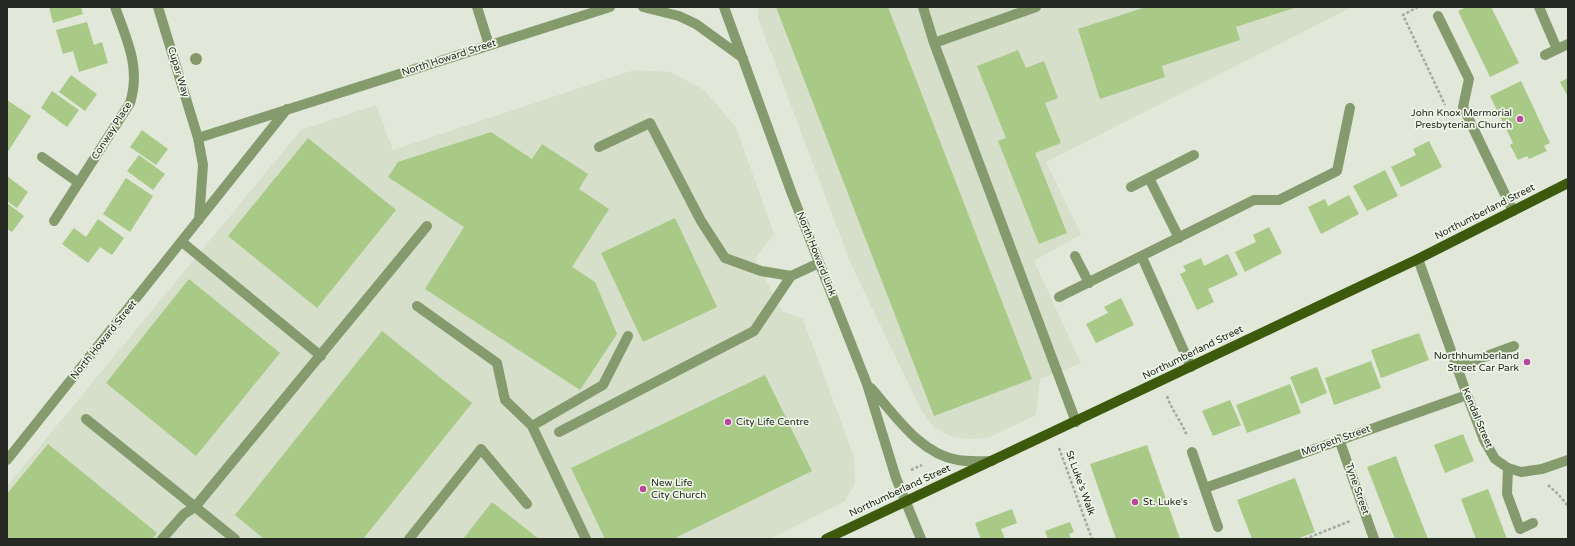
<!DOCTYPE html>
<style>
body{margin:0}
#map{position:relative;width:1575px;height:546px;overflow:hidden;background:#e1e8da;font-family:"Varela Round",sans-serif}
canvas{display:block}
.frame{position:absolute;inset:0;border:8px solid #262923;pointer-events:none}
</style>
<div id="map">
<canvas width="1575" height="546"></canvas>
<div class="frame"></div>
</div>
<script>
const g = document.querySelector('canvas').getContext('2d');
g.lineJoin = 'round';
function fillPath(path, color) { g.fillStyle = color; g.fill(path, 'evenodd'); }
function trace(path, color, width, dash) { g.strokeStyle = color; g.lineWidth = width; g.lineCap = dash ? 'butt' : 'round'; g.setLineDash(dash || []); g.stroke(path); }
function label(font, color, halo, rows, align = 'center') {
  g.font = font + ' "Varela Round",sans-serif'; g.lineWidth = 3.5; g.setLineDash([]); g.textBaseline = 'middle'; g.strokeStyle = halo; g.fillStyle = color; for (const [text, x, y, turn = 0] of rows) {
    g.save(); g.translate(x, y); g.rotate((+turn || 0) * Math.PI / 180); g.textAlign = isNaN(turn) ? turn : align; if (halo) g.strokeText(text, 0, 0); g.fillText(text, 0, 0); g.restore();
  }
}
fillPath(new Path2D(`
 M 758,7 L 1352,7 L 1046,162 L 1081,234 L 1034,261 L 1081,363 L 1040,379 L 1036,415 L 988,438 L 968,439 L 949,436 L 934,427 L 921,410 L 850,262 L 758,18 Z
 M 634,70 L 670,72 L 704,90 L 736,127 L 774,234 L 755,259 L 782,311 L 803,319 L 854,457 L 855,484 L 845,501 L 770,539 L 7,539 L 7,486 L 301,130 L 376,105 L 393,150 Z`), '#d5dfca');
fillPath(new Path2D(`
 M 49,7 L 81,7 L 83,14 L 53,23 Z
 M 776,7 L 888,7 L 1032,379 L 934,416 Z
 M 1146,7 L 1297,7 L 1236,27 L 1240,40 L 1162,66 L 1165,77 L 1100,99 L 1078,29 Z
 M 1466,7 L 1491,7 L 1519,63 L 1490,77 L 1458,11 Z
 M 87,22 L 94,45 L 102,42 L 108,63 L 79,72 L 73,51 L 63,54 L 56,30 Z
 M 1018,50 L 1026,68 L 1044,61 L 1058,98 L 1045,103 L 1061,143 L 1035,153 L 1067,233 L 1039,244 L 998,141 L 1006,138 L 977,66 Z
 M 71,75 L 97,94 L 85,111 L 59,92 Z
 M 1568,78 L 1568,97 L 1560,82 Z
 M 1521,81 L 1550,143 L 1544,146 L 1547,151 L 1529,159 L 1527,156 L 1518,160 L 1510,145 L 1513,143 L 1490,96 Z
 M 52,91 L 79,110 L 67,127 L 41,108 Z
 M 7,100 L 31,116 L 7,153 Z
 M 142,130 L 168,149 L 156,165 L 130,147 Z
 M 491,132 L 532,159 L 542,144 L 588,174 L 579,189 L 609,209 L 572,267 L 595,282 L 617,334 L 580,390 L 425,289 L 464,227 L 388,177 L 398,162 Z
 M 308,138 L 396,210 L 317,308 L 228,236 Z
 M 1429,141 L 1442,167 L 1401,187 L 1391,167 L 1416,155 L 1413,149 Z
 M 139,155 L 165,174 L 153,190 L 127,171 Z
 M 1385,170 L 1398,196 L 1367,211 L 1353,186 Z
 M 7,176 L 28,192 L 17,208 L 7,201 Z
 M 126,178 L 153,196 L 130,232 L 103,214 Z
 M 1349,195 L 1359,214 L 1321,234 L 1308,207 L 1325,199 L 1328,206 Z
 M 7,203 L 24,216 L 12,232 L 7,229 Z
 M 675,218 L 717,307 L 643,342 L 601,253 Z
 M 98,219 L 124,238 L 112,255 L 100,247 L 88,263 L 62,244 L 74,228 L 86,237 Z
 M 1269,227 L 1282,253 L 1245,272 L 1235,252 L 1256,242 L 1253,235 Z
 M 1228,254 L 1238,275 L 1208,289 L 1214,302 L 1197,310 L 1180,274 L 1186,271 L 1183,266 L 1201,258 L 1204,266 Z
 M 189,279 L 280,353 L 196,456 L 106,383 Z
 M 1121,298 L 1134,325 L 1096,343 L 1086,324 L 1108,313 L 1104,307 Z
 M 382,331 L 472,403 L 363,539 L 264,539 L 235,515 Z
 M 1419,333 L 1429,360 L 1381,378 L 1371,350 Z
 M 1371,361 L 1381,388 L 1334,405 L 1325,378 Z
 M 1317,367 L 1327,393 L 1301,404 L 1290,377 Z
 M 765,375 L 812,471 L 673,539 L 605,539 L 571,468 Z
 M 1290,384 L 1301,413 L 1247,433 L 1236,405 Z
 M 1230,400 L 1241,425 L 1213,436 L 1202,411 Z
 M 1463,434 L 1474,461 L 1445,473 L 1434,445 Z
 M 48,444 L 157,533 L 152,539 L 7,539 L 7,494 Z
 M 1147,445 L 1180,539 L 1116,539 L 1090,464 Z
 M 1396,456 L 1404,478 L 1428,539 L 1395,539 L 1367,467 Z
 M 1295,478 L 1315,532 L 1297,539 L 1252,539 L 1237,500 Z
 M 1488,489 L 1507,539 L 1476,539 L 1461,499 Z
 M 492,502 L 539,539 L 463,539 Z
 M 1012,509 L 1017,523 L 1001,529 L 1005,539 L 981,539 L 975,523 Z
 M 1070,522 L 1074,532 L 1069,534 L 1071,539 L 1048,539 L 1045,531 Z`), '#a9c986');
trace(new Path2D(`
 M 1418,7 L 1403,15 L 1445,105
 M 1167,396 C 1172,411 1182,422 1187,436
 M 1059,448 L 1092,539
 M 911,470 L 922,465
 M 1548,485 L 1558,494 L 1568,506
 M 1305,539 L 1350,521`), '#a3a99d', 2.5, [3, 2]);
trace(new Path2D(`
 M 158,7 L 198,138 L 203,165 L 199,220
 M 477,7 L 489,45
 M 643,7 L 679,16 L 696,24 L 743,58
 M 724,7 L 792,194 L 867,384 L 896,478 L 921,539
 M 923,7 L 934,43 L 1076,422
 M 1539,7 L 1557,49
 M 1438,16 L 1469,79 L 1463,107 L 1513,211
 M 934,43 L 1036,7
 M 1545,55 L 1568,44
 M 198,138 L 610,7
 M 599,147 L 650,123 L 701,221 L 725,258 L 761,271 L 791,276
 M 42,157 L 79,183
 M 1149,178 L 1179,238
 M 1131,187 L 1194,155
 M 54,221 L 130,103 C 141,68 127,40 115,7
 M 182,242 L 321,356
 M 1075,256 L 1089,283
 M 1142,257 L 1191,367
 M 1418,259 L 1467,395 L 1484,440 L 1495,459 L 1508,468 L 1521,472 L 1542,469 L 1568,460
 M 1059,297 L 1254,200 L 1279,200 L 1337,171 L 1350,108
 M 417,306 L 497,363 L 505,400 L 532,426 L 586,539
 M 1457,367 L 1514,346
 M 871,388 C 895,415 920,454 958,460 C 969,462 980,461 992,461
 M 86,419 L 235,539
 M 532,426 L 603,385 L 628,336
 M 559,432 L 754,331 L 791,276 L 819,263
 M 1339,439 L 1374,539
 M 1192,452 L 1218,527
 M 7,460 L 287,109
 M 1508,468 L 1507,494 L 1520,529 L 1533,523
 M 1205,488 L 1467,395
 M 162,539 L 184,514 L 195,507 L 427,226
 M 409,539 L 481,449 L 527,504`), '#859b6d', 10);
trace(new Path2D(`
 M 826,539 L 1418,259 L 1568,183`), '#3d5a0c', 10);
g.fillStyle = '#86986a';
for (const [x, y] of [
 [196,59]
]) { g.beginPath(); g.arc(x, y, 6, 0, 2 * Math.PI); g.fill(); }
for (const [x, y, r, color] of [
 [1520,119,4,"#bb469d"],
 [1527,362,4,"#bb469d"],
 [728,422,4,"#bb469d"],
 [643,489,4,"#bb469d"],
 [1135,502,4,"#bb469d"]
]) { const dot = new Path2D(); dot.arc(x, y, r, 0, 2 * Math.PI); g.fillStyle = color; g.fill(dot); trace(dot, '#eef6e8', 1.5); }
label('10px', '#262923', '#eef6e8', [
 ["North Howard Street",449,58,-18],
 ["Cupar Way",178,72,73],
 ["Conway Place",112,131,-58],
 ["Northumberland Street",1485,212,-27],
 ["North Howard Link",816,254,68],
 ["North Howard Street",104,340,-51],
 ["Northumberland Street",1193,353,-26],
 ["Kendal Street",1477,418,67],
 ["Morpeth Street",1336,441,-20],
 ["St Luke's Walk",1080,483,70],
 ["Tyne Street",1357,489,71],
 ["Northumberland Street",900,491,-25]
]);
label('10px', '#262923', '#eef6e8', [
 ["John Knox Mermorial",1512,113,"right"],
 ["Presbyterian Church",1512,125,"right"],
 ["Northhumberland",1519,356,"right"],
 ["Street Car Park",1519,368,"right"],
 ["City Life Centre",736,422],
 ["New Life",651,483],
 ["City Church",651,495],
 ["St. Luke's",1143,502]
], 'left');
</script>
